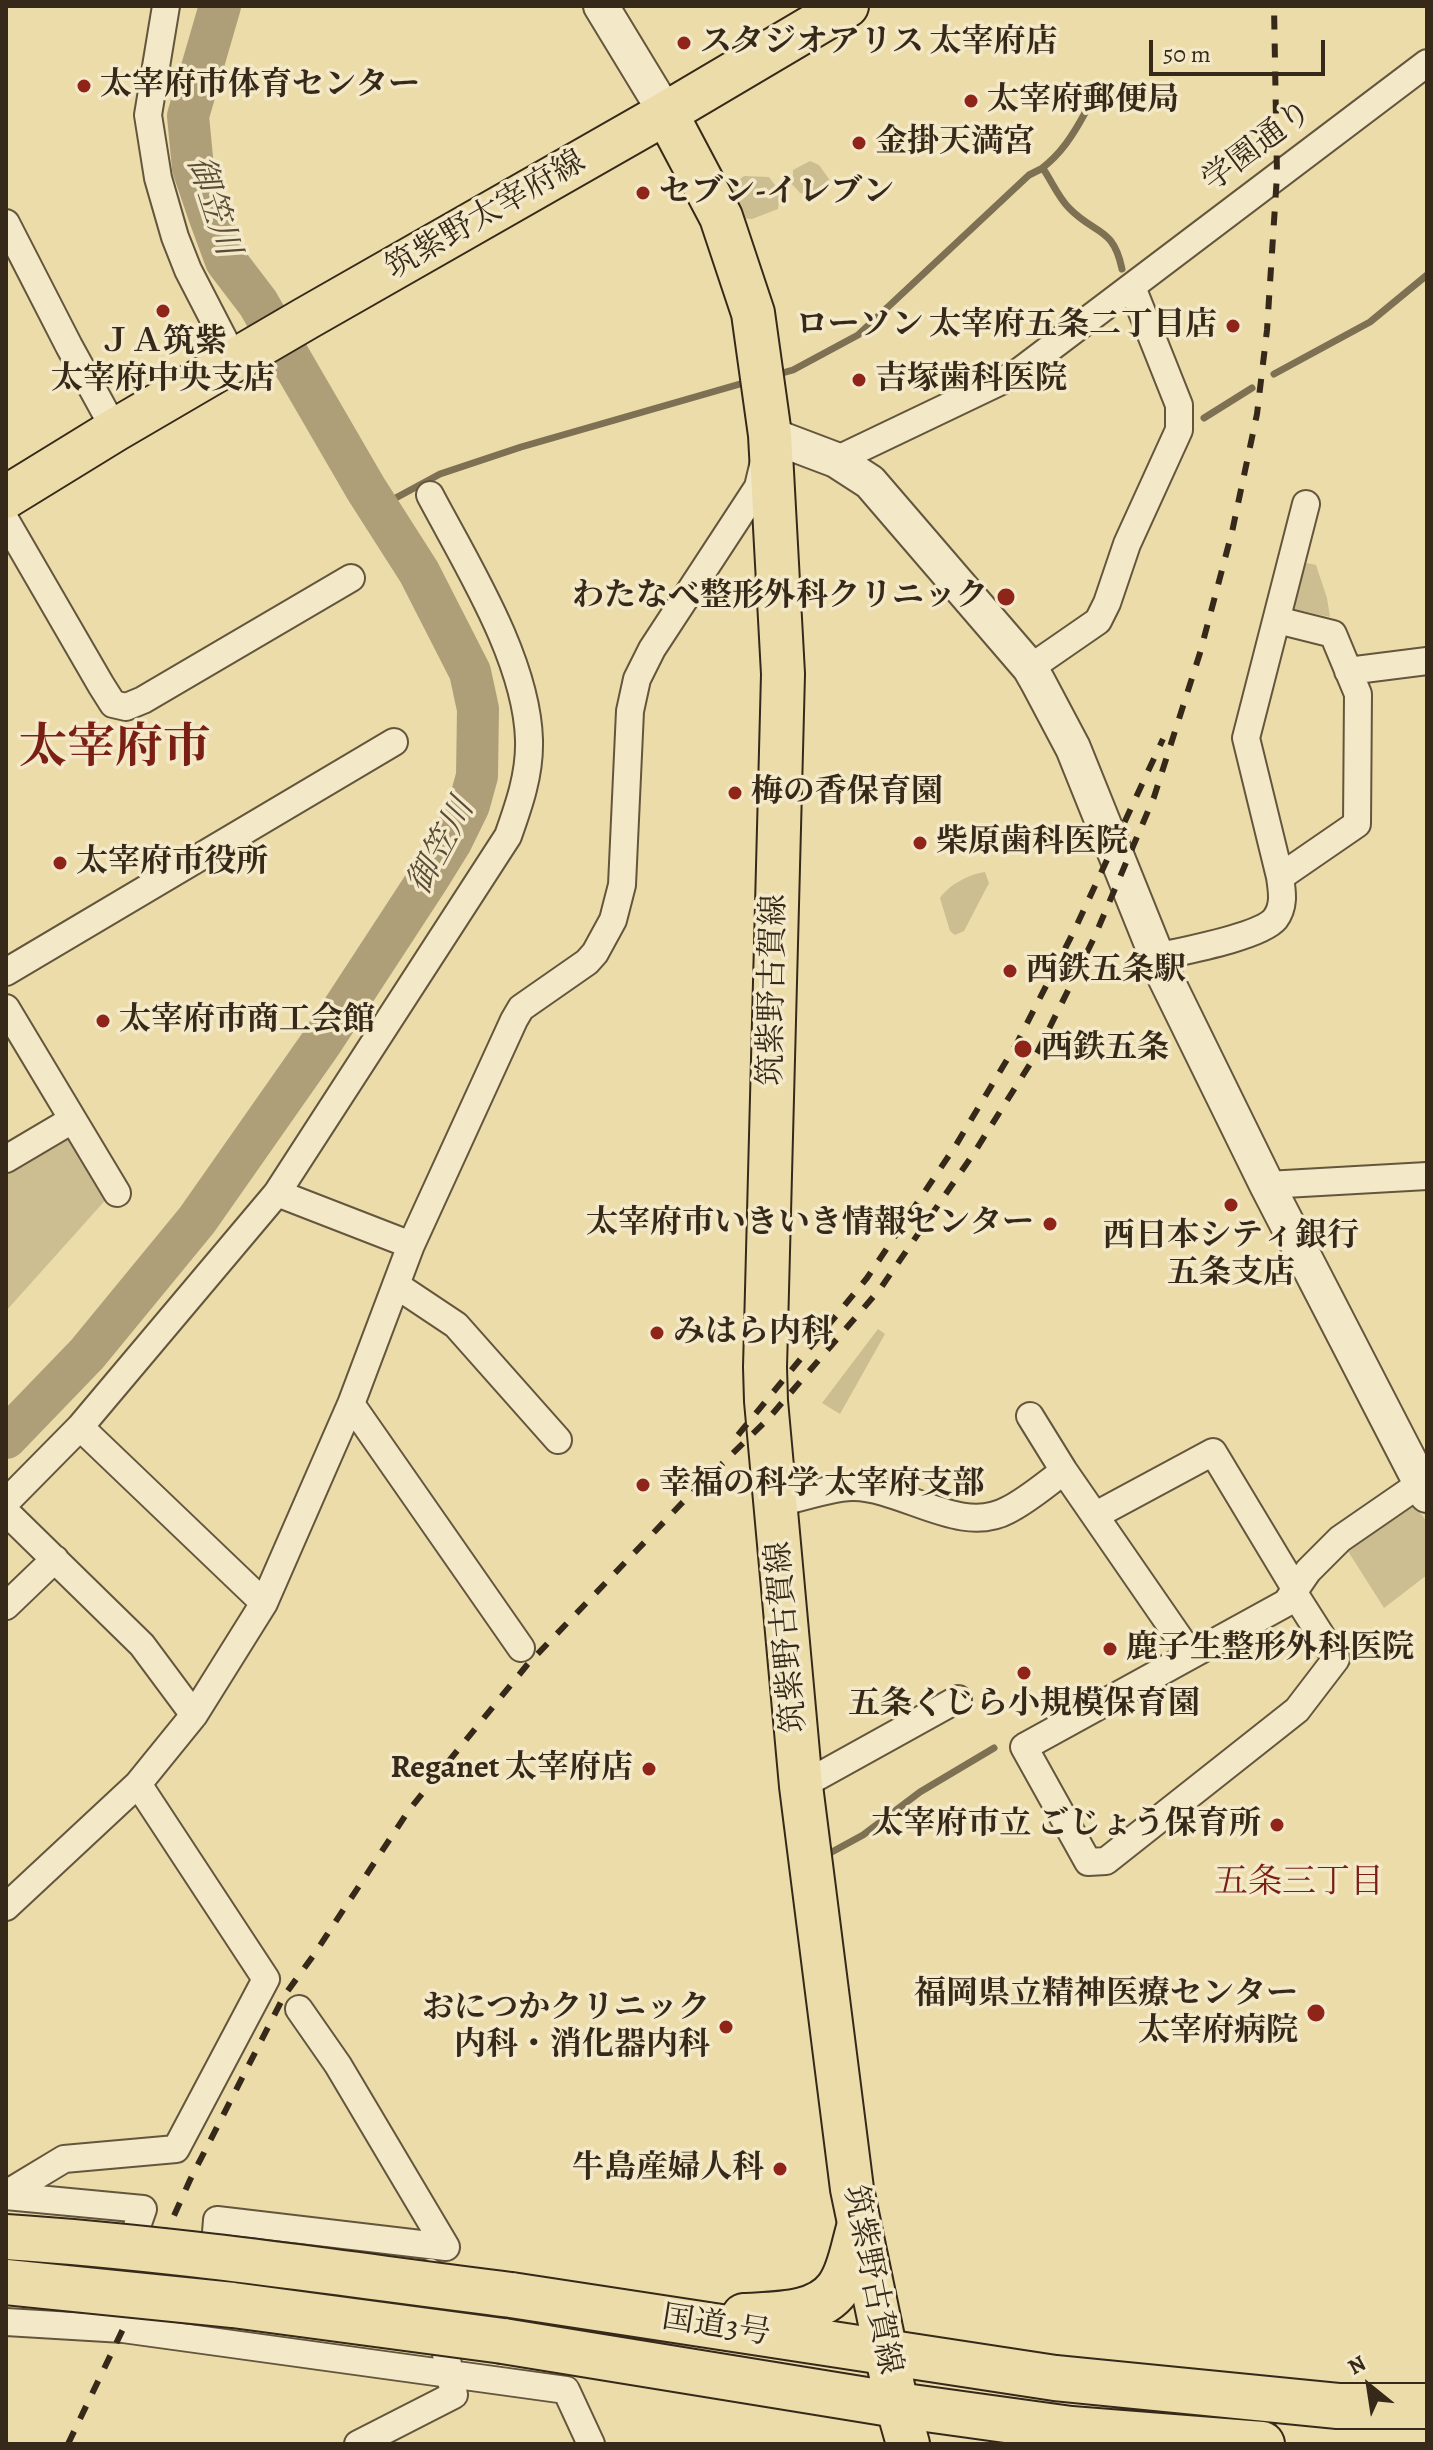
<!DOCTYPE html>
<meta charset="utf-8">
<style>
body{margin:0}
#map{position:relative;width:1433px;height:2450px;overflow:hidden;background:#ecdcaa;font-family:Alegreya,serif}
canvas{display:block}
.frame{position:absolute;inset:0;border:8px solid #362919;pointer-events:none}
.north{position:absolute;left:1329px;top:2346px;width:80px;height:80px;-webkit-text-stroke:6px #f3e8c8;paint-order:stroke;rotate:330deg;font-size:22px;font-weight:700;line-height:32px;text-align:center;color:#362919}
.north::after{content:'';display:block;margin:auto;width:28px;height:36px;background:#362919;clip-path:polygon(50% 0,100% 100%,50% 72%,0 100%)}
.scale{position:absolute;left:1149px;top:40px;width:176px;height:36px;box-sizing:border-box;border:4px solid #362919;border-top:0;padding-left:10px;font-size:24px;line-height:28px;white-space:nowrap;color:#362919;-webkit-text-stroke:6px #f3e8c8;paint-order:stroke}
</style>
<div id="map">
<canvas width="1433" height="2450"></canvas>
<div class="frame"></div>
<div class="north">N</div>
<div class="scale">50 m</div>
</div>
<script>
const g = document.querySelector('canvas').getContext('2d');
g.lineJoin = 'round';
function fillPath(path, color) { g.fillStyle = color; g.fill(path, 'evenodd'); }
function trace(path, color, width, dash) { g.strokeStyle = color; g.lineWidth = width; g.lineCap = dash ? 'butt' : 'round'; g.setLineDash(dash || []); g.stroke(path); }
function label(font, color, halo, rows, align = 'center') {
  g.font = font + ' Alegreya,"Noto Serif JP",serif'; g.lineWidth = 7; g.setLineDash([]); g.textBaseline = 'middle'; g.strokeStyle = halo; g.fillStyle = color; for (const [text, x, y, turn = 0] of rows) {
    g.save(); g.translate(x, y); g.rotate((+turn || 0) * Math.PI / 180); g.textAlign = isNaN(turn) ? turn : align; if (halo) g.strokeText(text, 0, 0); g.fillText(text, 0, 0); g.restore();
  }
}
fillPath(new Path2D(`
 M 810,161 L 819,165 L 829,179 L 824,189 L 817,195 L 800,193 L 789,181 L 793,175 L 793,170 Z
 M 744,176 L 769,177 L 780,192 L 778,209 L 752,219 L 738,218 L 728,206 L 735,183 Z
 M 1302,562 L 1316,565 L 1327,598 L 1330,617 L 1289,608 Z
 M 985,872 L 989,883 L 964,931 L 955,935 L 950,931 L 940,898 C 949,885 969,874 985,872 Z
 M 61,1133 L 76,1137 L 110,1195 L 6,1311 L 6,1167 Z
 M 878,1329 L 885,1334 L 840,1414 L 822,1403 Z
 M 1410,1499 L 1427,1522 L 1427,1575 L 1384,1608 L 1346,1548 Z`), '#cdbe91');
trace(new Path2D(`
 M 1041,169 C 1061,154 1073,135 1085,113
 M 1274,374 L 1370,322 L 1427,275
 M 775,375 L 793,370 L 858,335 L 1029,175 L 1041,169 L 1044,170 C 1052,182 1059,198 1069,208 C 1095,235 1113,226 1122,269
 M 1204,418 L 1252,388
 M 379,507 L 440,474 L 521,447 L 747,382
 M 830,1853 L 863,1835 L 920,1792 L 994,1748`), '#7e7053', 7);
trace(new Path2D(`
 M 6,1438 L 87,1354 L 197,1220 L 321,1043 L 428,879 L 451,842 L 469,805 L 477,776 L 478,709 L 470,672 L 419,572 L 366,489 L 258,303 L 226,261 L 209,215 L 193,168 L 188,116 L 220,6`), '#ae9f79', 42);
const minor = new Path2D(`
 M 166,6 L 148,115 L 158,178 L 175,237 L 188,270 L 235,361
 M 6,223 L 69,346 L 115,430
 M 836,460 L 1016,374 L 1427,63
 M 6,521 L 101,685 L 113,704 L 126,707 L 143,700 L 351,578
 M 1277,620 L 1333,634 L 1358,694 L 1357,824 L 1280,877
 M 1030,668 L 1098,621 L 1107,603 L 1127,544 L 1179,430 L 1179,405 L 1132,287
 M 1348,671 L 1427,661
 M 1156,957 C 1182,951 1260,937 1275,919 C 1285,906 1282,891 1280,877 L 1246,738 L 1306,504
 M 6,972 L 394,742
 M 6,1008 L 117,1193
 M 6,1159 L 72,1120
 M 1267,1185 L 1427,1176
 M 277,1193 L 411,1245
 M 396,1285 L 456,1325 L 558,1440
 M 351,1404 L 521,1648
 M 1030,1416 L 1064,1471 L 1191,1655
 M 80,1427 L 264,1603
 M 6,1502 L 80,1427 L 277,1193 L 508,836 C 519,805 530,774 529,740 C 527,660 467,565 430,495
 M 776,1504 C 795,1499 836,1486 854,1487 C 904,1488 961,1536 1008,1510 C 1028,1500 1046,1484 1064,1471
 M 6,1512 L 142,1645 L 194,1715
 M 1096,1515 L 1213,1452 L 1296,1590
 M 1294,1593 L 1336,1659 L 1297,1710 L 1106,1861 L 1088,1862 L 1024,1747 L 1286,1603 L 1308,1571 L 1340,1539 L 1427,1479
 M 6,1606 L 55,1559
 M 801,1786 L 958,1699
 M 6,1907 L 138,1784 L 194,1715 L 264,1603 L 351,1404 L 411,1245 L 514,1020 L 521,1008 L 587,962 L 595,953 L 613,920 L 622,885 L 630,711 L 637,679 L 652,649 L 758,487 L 763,466
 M 299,2009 L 338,2065 L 446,2247
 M 6,2194 L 64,2159 L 176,2149 L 266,1979 L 138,1784
 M 6,2196 L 143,2209 L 110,2304
 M 213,2270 L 217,2220 L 446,2247
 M 6,2322 L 123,2329 L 566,2390 L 591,2444
 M 358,2444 L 454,2395 L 430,2272`);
const tertiary = new Path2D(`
 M 601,6 L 666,113
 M 770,435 L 836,460 L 870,482 L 1030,668 L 1038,682 L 1073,748 L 1166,979 L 1267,1185 L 1427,1495`);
const primary = new Path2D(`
 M 666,113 L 721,217 L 753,313 L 770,435 L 783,674 L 765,1367 L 766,1401 L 801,1786 L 852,2189 L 897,2405 L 908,2444
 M 6,497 L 115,430 L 305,319 L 666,113 L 847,6`);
const trunk = new Path2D(`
 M 511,2295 L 1055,2378 L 1338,2406 L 1427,2406
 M 744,2316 C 775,2314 818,2316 838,2288 C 850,2272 853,2248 859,2228
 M 503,2341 L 897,2405 L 1071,2429 L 1262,2444`);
trace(minor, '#64563d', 30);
trace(tertiary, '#64563d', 38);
trace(primary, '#362919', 46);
trace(trunk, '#362919', 48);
trace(minor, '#f3e8c8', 26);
trace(tertiary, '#f3e8c8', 34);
trace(primary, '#ecdcaa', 42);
trace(trunk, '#ecdcaa', 44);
trace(new Path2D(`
 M 738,1435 L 867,1278 L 956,1145 L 1017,1043 L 1075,929 L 1163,739
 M 68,2444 L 123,2329 L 190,2180 L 284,1996 L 313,1956 L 409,1810 L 527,1665 L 682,1503 L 768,1419 L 880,1289 L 972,1156 L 1037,1053 L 1094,938 L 1154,797 L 1200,653 L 1232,532 L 1257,414 L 1267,330 L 1277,175 L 1274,6`), '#362919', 6, [14, 14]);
const trunkBridge = new Path2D(`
 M 6,2237 C 175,2248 343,2274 511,2295
 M 6,2282 L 233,2305 L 503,2341`);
trace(trunkBridge, '#362919', 48, []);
trace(trunkBridge, '#ecdcaa', 44);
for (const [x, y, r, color] of [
 [684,43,8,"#8f2418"],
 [84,86,8,"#8f2418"],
 [971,101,8,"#8f2418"],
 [859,143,8,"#8f2418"],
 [643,193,8,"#8f2418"],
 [163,311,8,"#8f2418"],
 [1233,326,8,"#8f2418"],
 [859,380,8,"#8f2418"],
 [1006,597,10,"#8f2418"],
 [735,793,8,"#8f2418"],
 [920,843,8,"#8f2418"],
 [60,863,8,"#8f2418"],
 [1010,971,8,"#8f2418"],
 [103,1021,8,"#8f2418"],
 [1023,1049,10,"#8f2418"],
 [1231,1205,8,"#8f2418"],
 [1050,1224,8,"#8f2418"],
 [657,1333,8,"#8f2418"],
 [643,1485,8,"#8f2418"],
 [1110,1649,8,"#8f2418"],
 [1024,1673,8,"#8f2418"],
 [649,1769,8,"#8f2418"],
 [1277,1825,8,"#8f2418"],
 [1316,2013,10,"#8f2418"],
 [726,2027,8,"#8f2418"],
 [780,2169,8,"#8f2418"]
]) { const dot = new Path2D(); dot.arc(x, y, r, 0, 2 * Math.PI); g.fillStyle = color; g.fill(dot); trace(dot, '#f3e8c8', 3); }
label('bold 32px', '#362919', '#f3e8c8', [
 ["スタジオアリス 太宰府店",700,43],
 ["太宰府市体育センター",100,86],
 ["太宰府郵便局",987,101],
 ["金掛天満宮",875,143],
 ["セブン-イレブン",659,193],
 ["ローソン 太宰府五条二丁目店",1217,326,"right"],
 ["ＪＡ筑紫",163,343,"center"],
 ["太宰府中央支店",163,380,"center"],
 ["吉塚歯科医院",875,380],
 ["わたなべ整形外科クリニック",988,597,"right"],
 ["梅の香保育園",751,793],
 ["柴原歯科医院",936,843],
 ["太宰府市役所",76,863],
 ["西鉄五条駅",1026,971],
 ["太宰府市商工会館",119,1021],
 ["西鉄五条",1041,1049],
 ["太宰府市いきいき情報センター",1034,1224,"right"],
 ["西日本シティ銀行",1231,1237,"center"],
 ["五条支店",1231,1274,"center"],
 ["みはら内科",673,1333],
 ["幸福の科学 太宰府支部",659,1485],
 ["鹿子生整形外科医院",1126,1649],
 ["五条くじら小規模保育園",1024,1705,"center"],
 ["Reganet 太宰府店",633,1769,"right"],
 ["太宰府市立 ごじょう保育所",1261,1825,"right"],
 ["福岡県立精神医療センター",1298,1995,"right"],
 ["太宰府病院",1298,2032,"right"],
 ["おにつかクリニック",710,2009,"right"],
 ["内科・消化器内科",710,2046,"right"],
 ["牛島産婦人科",764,2169,"right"]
], 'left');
label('32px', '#362919', '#f3e8c8', [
 ["学園通り",1258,147,-37],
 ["筑紫野太宰府線",486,216,-30],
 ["筑紫野古賀線",774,990,-89],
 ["筑紫野古賀線",788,1637,-95],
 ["筑紫野古賀線",871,2280,79],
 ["国道3号",716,2327,9]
]);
label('italic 34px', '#5a4c36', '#f3e8c8', [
 ["御笠川",212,206,72],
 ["御笠川",442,847,-62]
]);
label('34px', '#7a1f14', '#f3e8c8', [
 ["五条三丁目",1299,1884]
]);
label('bold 48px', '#7a1f14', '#f3e8c8', [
 ["太宰府市",115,750]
]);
</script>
